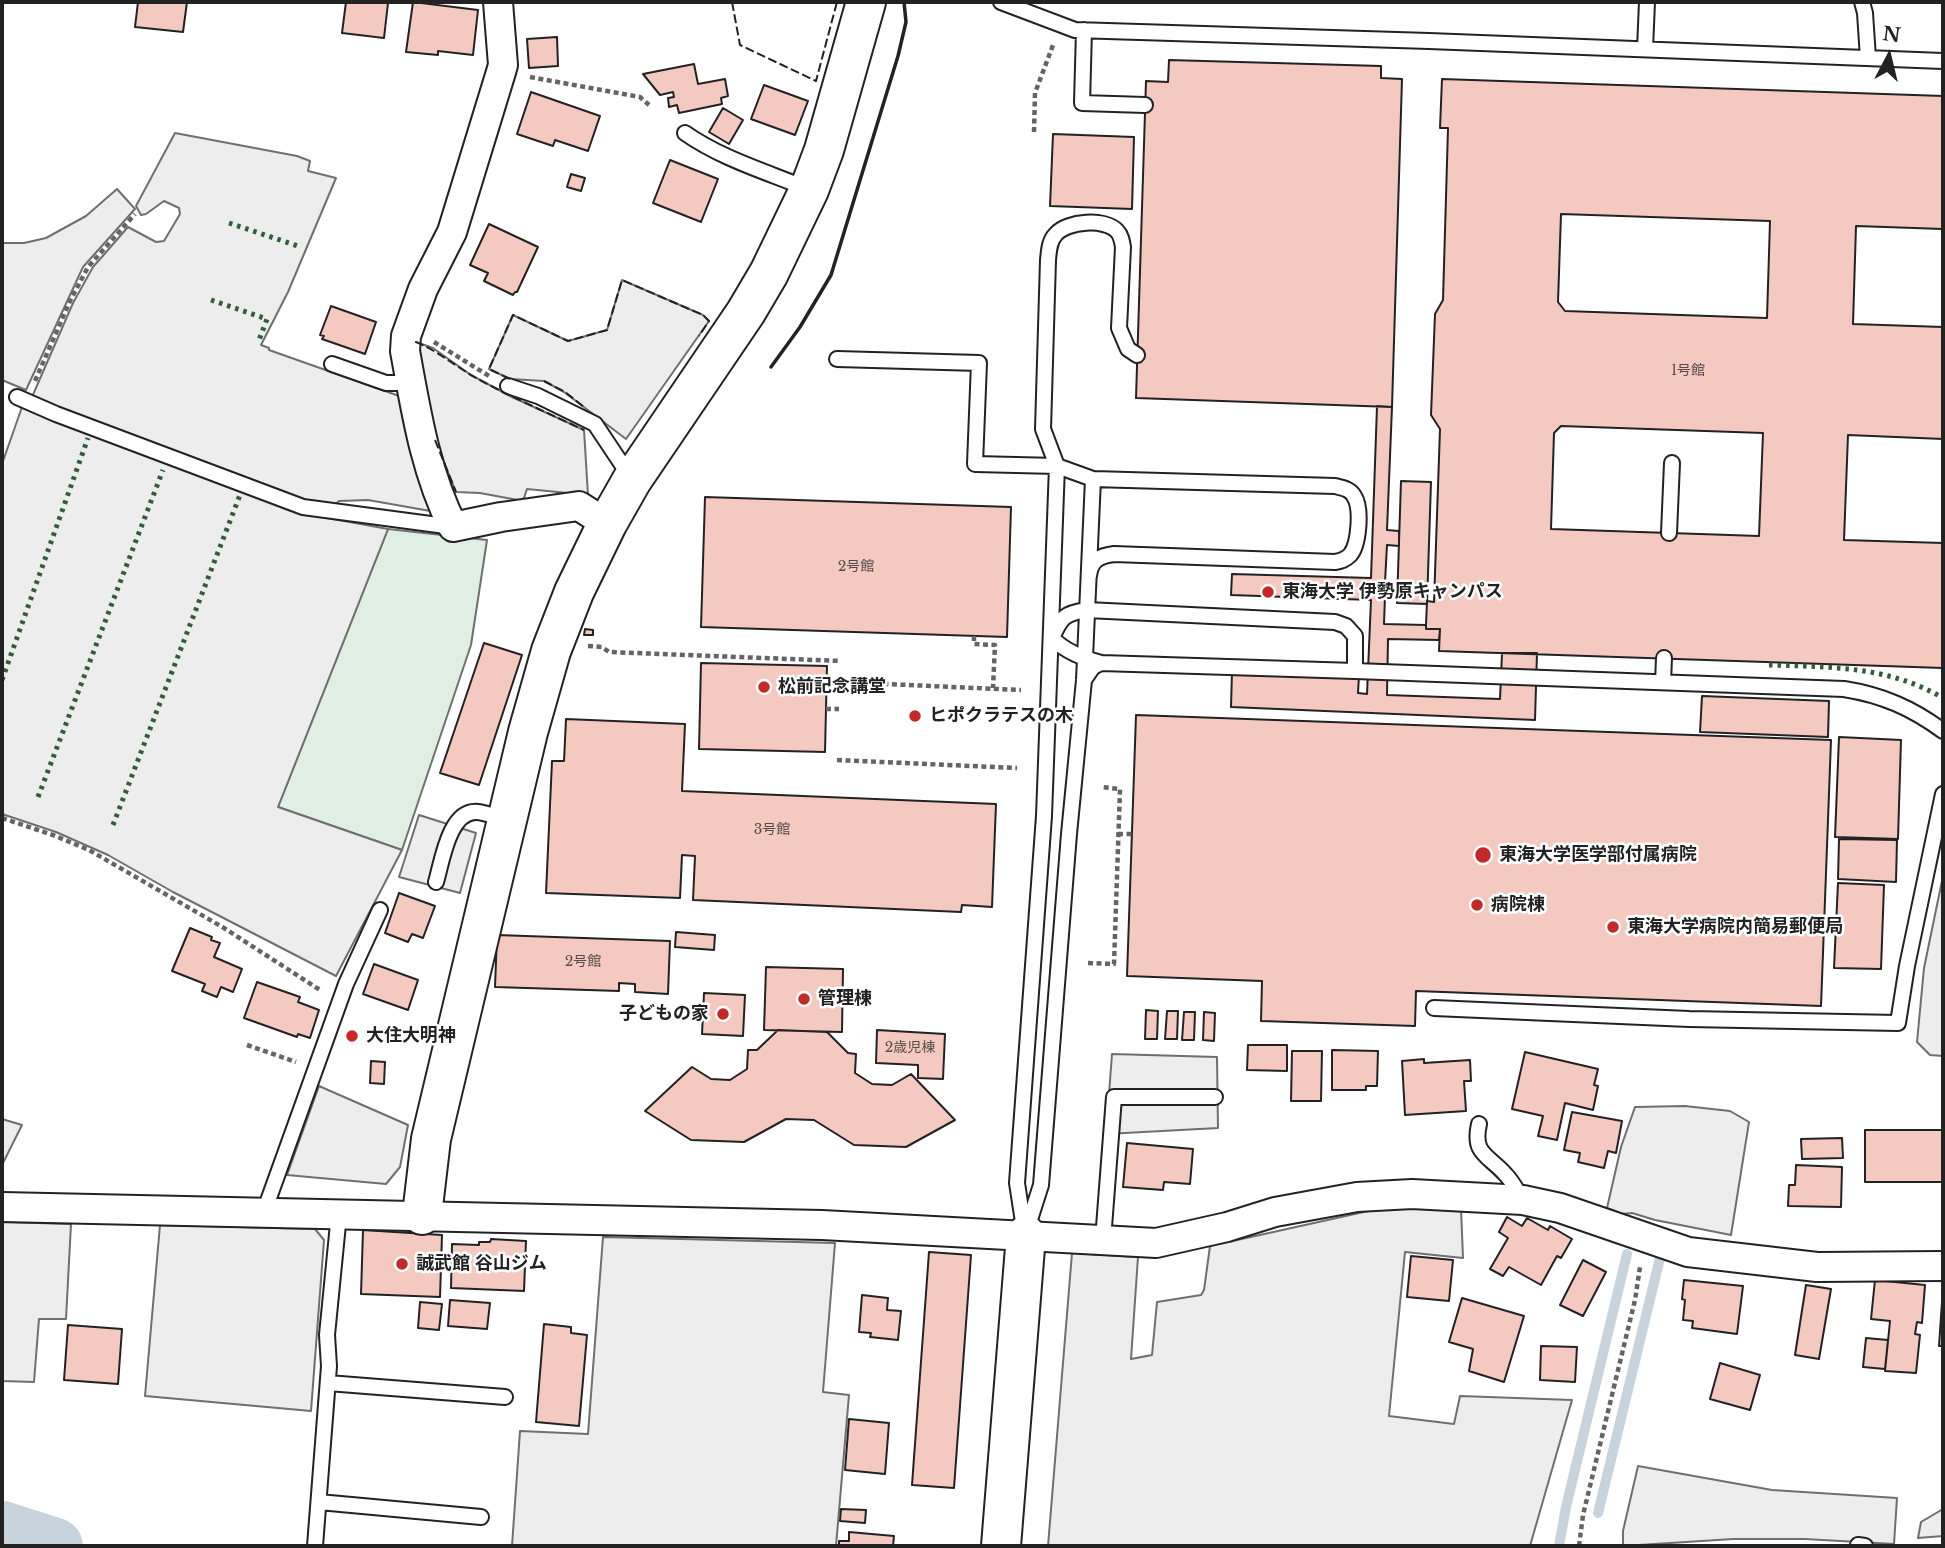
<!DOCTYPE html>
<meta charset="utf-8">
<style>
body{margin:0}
#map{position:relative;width:1945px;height:1548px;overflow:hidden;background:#fff;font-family:"Libre Baskerville",serif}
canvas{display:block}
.frame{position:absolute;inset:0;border:4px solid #222;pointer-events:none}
.north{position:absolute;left:1854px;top:21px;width:70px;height:70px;-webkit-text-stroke:5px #fff;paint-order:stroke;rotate:7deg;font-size:19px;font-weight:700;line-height:28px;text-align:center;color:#222}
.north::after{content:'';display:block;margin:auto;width:24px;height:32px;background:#222;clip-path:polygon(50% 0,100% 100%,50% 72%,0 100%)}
</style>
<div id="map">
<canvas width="1945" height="1548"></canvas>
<div class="frame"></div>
<div class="north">N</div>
</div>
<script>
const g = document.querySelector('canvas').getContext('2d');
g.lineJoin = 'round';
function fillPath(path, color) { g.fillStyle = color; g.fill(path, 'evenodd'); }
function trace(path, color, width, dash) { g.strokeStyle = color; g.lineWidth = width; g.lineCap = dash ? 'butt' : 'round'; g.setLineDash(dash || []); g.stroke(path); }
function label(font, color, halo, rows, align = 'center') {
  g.font = font + ' "Libre Baskerville","Noto Sans JP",serif'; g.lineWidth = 5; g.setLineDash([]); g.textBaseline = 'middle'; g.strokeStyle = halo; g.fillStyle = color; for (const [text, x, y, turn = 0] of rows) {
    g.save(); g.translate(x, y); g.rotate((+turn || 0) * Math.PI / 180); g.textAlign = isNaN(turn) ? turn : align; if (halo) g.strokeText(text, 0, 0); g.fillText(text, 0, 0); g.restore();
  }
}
const green = new Path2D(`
 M 388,529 L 487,540 L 471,645 L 402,850 L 278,807 Z`);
fillPath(green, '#e0efe3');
trace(green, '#6f6f6f', 2);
const parking = new Path2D(`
 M 175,133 L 297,156 L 310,161 L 308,171 L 336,178 L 288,292 L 261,345 L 269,348 L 269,350 L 402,397 L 436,512 L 368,500 L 339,501 L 322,517 L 388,529 L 278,807 L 402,850 L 336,976 L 173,892 L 108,855 L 56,832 L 2,814 L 2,464 L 22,407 L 32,397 L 73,303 L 93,267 L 128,227 L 156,242 L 164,241 L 180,214 L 179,208 L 164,201 L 146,214 L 141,215 L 136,206 Z
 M 117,189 L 135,209 L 83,267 L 26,390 L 2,380 L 2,243 L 24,243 L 46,238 L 86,216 Z
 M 622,280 L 703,315 L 709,321 L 626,439 L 564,392 L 544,381 L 510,379 L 489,369 L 513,315 L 568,341 L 607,330 Z
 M 416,342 L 433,348 L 471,375 L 512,397 L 584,430 L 588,495 L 527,489 L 523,501 L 480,493 L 456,492 L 433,435 Z
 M 419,815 L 476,833 L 460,893 L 399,877 Z
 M 1943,876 L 1943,1056 L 1930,1055 L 1917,1042 L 1924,968 Z
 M 1112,1054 L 1217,1057 L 1218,1128 L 1106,1134 Z
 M 319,1086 L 408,1125 L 400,1167 L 386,1184 L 287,1175 Z
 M 1685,1106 L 1730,1111 L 1749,1122 L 1731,1235 L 1655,1220 L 1632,1213 L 1622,1214 L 1607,1208 L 1621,1147 L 1635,1107 Z
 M 2,1119 L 22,1125 L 2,1165 Z
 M 1400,1204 L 1461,1208 L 1463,1258 L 1405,1252 L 1389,1416 L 1454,1424 L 1460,1396 L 1572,1400 L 1530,1546 L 1048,1546 L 1072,1253 L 1138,1257 L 1131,1359 L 1152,1355 L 1157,1302 L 1201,1295 L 1204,1290 L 1210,1246 Z
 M 2,1222 L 71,1224 L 66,1319 L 39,1319 L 34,1382 L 2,1381 Z
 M 160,1225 L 315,1229 L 324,1240 L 311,1411 L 145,1396 Z
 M 603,1237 L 835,1243 L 823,1392 L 849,1395 L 836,1546 L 512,1546 L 520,1431 L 588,1434 Z
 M 1638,1466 L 1772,1490 L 1897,1498 L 1894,1544 L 1805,1539 L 1733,1539 L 1623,1546 L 1623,1531 Z
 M 1943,1509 L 1943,1536 L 1918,1538 L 1921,1522 Z`);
fillPath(parking, '#ededed');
trace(parking, '#6f6f6f', 2);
trace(new Path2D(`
 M 1598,1513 L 1661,1254
 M 1559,1546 L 1566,1507 L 1627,1254`), '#c7d3dd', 10);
trace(new Path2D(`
 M 2,1529 L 55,1546`), '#c7d3dd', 56);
const building = new Path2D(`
 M 138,2 L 187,2 L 183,32 L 135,27 Z
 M 346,2 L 388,3 L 384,38 L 342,33 Z
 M 413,2 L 478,10 L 473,55 L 438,51 L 438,55 L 406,52 Z
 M 557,37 L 558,66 L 529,68 L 527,39 Z
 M 1169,60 L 1381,66 L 1381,78 L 1402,79 L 1392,407 L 1136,398 L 1146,81 L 1168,82 Z
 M 694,64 L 698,84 L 725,79 L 728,96 L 721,98 L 722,104 L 679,113 L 677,105 L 669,107 L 668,98 L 674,97 L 673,92 L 660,95 L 643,74 Z
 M 1442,79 L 1943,96 L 1943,229 L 1856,226 L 1853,324 L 1943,327 L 1943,439 L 1848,435 L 1844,540 L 1943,543 L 1943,668 L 1439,651 L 1440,629 L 1426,629 L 1426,625 L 1427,601 L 1434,602 L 1440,429 L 1431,415 L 1435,314 L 1443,300 L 1448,128 L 1440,128 ZM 1561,214 L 1770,221 L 1767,318 L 1565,311 L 1558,302 ZM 1561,426 L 1763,433 L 1759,536 L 1551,529 L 1554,433 Z
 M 764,85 L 808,101 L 795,135 L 751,119 Z
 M 531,92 L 600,116 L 588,151 L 555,140 L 553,146 L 517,134 Z
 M 723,108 L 743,120 L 729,144 L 709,132 Z
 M 1053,134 L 1134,137 L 1132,209 L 1050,206 Z
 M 670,160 L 718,179 L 701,222 L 653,203 Z
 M 571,174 L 585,178 L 581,191 L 567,187 Z
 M 489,224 L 538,247 L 517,292 L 515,292 L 513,295 L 484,281 L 488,273 L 470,265 Z
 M 331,306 L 376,322 L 365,354 L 322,339 L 324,336 L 320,335 Z
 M 1377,406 L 1392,407 L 1387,530 L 1399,531 L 1399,546 L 1387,545 L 1385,582 L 1397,582 L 1398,589 L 1397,596 L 1385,596 L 1384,624 L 1426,625 L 1426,629 L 1440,629 L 1439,640 L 1388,639 L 1387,695 L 1500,699 L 1502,653 L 1537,653 L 1535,720 L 1231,707 L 1232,671 L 1359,675 L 1358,693 L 1367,694 L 1371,600 L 1231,595 L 1232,574 L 1371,578 Z
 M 1401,481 L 1431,482 L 1427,604 L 1397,603 Z
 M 705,497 L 1011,507 L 1007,637 L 701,627 Z
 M 585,629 L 593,630 L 593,635 L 584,635 Z
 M 484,643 L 522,655 L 479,785 L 440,773 Z
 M 701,663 L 827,666 L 825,752 L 699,749 Z
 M 1702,696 L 1829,701 L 1828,737 L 1700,732 Z
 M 1136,715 L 1831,740 L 1821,1006 L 1416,991 L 1415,1026 L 1261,1021 L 1262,981 L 1127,976 Z
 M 566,719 L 685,724 L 682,791 L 996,804 L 992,907 L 962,905 L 961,912 L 693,900 L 695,856 L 682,855 L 680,898 L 546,893 L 552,761 L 564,761 Z
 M 1839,737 L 1901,740 L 1898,839 L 1835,837 Z
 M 1839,839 L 1897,840 L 1896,882 L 1838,879 Z
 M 1838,883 L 1884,885 L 1881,969 L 1834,968 Z
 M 399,893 L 435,906 L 423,938 L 412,934 L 408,942 L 385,933 Z
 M 190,928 L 212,937 L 211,940 L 220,943 L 214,957 L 242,969 L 233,992 L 221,987 L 217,997 L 202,991 L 205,984 L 172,971 Z
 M 676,932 L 715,935 L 714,950 L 675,947 Z
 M 497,935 L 670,941 L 668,994 L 635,992 L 635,984 L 619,983 L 619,991 L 495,987 Z
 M 374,964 L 418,980 L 408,1010 L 363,994 Z
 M 766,967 L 843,969 L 842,1032 L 764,1030 Z
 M 257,982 L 300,997 L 298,1002 L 319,1010 L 310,1038 L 298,1034 L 297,1037 L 244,1018 Z
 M 704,993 L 745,995 L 743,1036 L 702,1034 Z
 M 1146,1010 L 1158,1011 L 1157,1039 L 1145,1039 Z
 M 1167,1011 L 1178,1011 L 1177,1039 L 1165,1039 Z
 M 1184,1012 L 1195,1012 L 1194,1040 L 1182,1040 Z
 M 1204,1012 L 1215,1013 L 1214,1041 L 1203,1040 Z
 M 778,1030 L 827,1032 L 848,1053 L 856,1054 L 855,1073 L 872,1084 L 892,1085 L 911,1074 L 955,1120 L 906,1147 L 854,1145 L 814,1120 L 786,1119 L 744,1142 L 691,1140 L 645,1111 L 692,1067 L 711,1079 L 730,1080 L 747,1069 L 748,1050 L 757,1050 Z
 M 877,1030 L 945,1034 L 943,1079 L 918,1078 L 918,1065 L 876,1063 Z
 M 1248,1045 L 1287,1045 L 1287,1071 L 1247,1070 Z
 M 1332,1050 L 1378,1051 L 1377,1086 L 1366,1086 L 1366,1090 L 1332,1090 Z
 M 1292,1051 L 1322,1051 L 1321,1101 L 1291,1101 Z
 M 1525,1052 L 1598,1069 L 1594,1085 L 1598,1086 L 1593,1110 L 1565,1103 L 1557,1140 L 1538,1136 L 1543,1116 L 1512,1109 Z
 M 1424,1059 L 1424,1063 L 1470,1060 L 1471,1081 L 1464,1081 L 1466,1111 L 1405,1115 L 1402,1061 Z
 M 371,1061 L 385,1062 L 384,1084 L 370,1083 Z
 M 1572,1112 L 1622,1121 L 1616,1153 L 1608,1151 L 1604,1168 L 1578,1162 L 1580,1153 L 1564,1150 Z
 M 1865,1130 L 1943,1130 L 1943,1182 L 1865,1182 Z
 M 1842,1138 L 1843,1158 L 1802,1159 L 1801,1139 Z
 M 1127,1143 L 1193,1149 L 1190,1184 L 1164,1182 L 1163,1190 L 1123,1187 Z
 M 1796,1165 L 1842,1167 L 1841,1207 L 1788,1206 L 1789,1185 L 1795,1185 Z
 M 1507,1217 L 1522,1226 L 1527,1218 L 1548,1230 L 1550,1226 L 1572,1239 L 1561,1258 L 1557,1256 L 1541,1285 L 1509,1267 L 1503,1276 L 1490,1269 L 1508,1238 L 1499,1232 Z
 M 363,1230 L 442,1235 L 440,1297 L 361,1294 Z
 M 491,1239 L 526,1241 L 524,1291 L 451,1288 L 452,1244 L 479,1245 L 479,1242 L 490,1242 Z
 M 929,1252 L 971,1255 L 954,1488 L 912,1485 Z
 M 1411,1256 L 1453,1260 L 1449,1301 L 1407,1297 Z
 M 1583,1260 L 1606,1272 L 1583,1316 L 1560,1305 Z
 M 1684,1280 L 1743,1286 L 1737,1334 L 1692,1328 L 1693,1321 L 1683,1320 L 1685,1300 L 1682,1299 Z
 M 1875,1280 L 1925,1285 L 1922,1323 L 1917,1322 L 1915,1334 L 1920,1335 L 1916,1373 L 1885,1371 L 1890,1321 L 1871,1319 Z
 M 1806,1285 L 1831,1289 L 1819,1359 L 1795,1355 Z
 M 1943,1287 L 1943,1346 L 1939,1346 Z
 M 862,1295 L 888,1298 L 887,1310 L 901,1311 L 898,1340 L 870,1337 L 871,1333 L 859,1332 Z
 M 1462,1298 L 1524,1316 L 1504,1382 L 1469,1371 L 1473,1349 L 1449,1342 Z
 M 450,1300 L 490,1303 L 487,1329 L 448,1326 Z
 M 420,1302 L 442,1304 L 439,1330 L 418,1328 Z
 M 544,1324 L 571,1327 L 571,1333 L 587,1335 L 579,1426 L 536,1422 Z
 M 68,1325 L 122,1329 L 118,1384 L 64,1380 Z
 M 1866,1338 L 1888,1340 L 1885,1369 L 1863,1367 Z
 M 1541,1346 L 1577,1347 L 1575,1382 L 1540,1380 Z
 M 1720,1363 L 1760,1375 L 1750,1410 L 1710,1399 Z
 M 849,1419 L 889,1423 L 885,1474 L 845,1470 Z
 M 841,1509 L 866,1510 L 865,1523 L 840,1521 Z
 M 849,1532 L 894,1536 L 893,1546 L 839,1546 L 839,1541 L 849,1541 Z`);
fillPath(building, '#f3c9c0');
trace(building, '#222', 2);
const lane = new Path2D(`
 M 1001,2 L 1075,30 L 1429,41 L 1943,61
 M 1862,2 L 1865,13 L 1868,58
 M 1084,30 L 1082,103 L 1145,105
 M 1645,49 L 1647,2
 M 685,133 C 722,159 767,172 808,189
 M 837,359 L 979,363 L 975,464 L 1057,466 L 1093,479 L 1335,486 C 1343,488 1350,489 1354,496 C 1362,508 1359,545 1350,555 C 1345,560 1341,561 1335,562 L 1114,554 C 1099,556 1091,560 1089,576
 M 332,364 L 386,383 L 411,383
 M 508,386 L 538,396 L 595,424 L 631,478
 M 17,397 L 56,414 L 303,507 L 453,527
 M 1669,533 L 1672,463
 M 1355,671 L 1844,689 C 1882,695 1912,708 1943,731
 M 1084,680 L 1093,667 L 1101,663 L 1355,671 L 1355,636 L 1346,626 L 1335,622 L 1087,610 C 1065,613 1061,617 1052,638 C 1066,652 1083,658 1101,663
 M 1663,682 L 1664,658
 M 436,882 C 442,862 449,809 478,812 C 487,813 496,817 505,819
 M 1434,1008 L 1689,1019 L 1898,1023 L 1907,966 L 1943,794
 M 1479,1124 C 1472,1155 1489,1155 1506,1175 C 1513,1182 1517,1191 1522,1199
 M 264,1212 L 346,984 L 380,910
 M 1026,1232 L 1041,1185 L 1069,834 L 1084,680 L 1093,479
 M 1025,1235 L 1017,1183 L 1044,816 L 1057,466 L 1043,429 L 1048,260 C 1049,251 1049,241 1056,234 C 1067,221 1105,218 1117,231 C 1121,235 1122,241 1123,247 L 1119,328 L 1128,349 L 1137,355
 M 1103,1240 L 1114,1097 L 1215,1097
 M 328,1383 L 505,1397
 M 319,1502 L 481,1517
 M 1858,1545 L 1865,1546
 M 315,1546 L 329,1366 L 327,1335 L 339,1214`);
const street = new Path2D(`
 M 498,2 L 503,65 L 501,72 L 452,232 L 423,289 L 406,336 L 405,351 C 416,411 425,471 453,527 L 501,517 L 579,506 L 607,524
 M 2,1207 L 822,1225 L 1156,1243 L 1227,1227 L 1275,1212 L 1357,1197 L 1412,1194 L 1523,1200 L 1560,1208 L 1688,1252 L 1817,1267 L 1943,1266`);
const secondary = new Path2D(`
 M 422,1215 L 431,1139 L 528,732 L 551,651 L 574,592 L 607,524 L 632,480 L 746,312 L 769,273 L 809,190 L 824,150 L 866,2
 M 1001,1546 L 1026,1235`);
trace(lane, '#222', 18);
trace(street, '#222', 32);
trace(secondary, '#222', 42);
trace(new Path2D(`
 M 530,77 L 640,97 L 649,105
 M 1034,132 L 1035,93 L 1053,45
 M 434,342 L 489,376
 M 35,381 L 70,301 L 88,267 L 135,214
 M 974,636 L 974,644 L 995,645 L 993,688
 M 588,646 L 602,647 L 609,652 L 841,661
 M 841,682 L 1021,690
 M 826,709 L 839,709
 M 837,760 L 1017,768
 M 2,818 L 53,835 L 89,850 L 224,928 L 320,990
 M 1118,834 L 1132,834
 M 1088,963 L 1114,964 L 1120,789 L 1101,787
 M 247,1045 L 296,1062
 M 1579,1546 L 1583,1515 L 1635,1300 L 1640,1267`), '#646464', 4.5, [5, 3.5]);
trace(lane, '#fff', 14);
trace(street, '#fff', 28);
trace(secondary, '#fff', 38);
trace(new Path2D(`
 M 229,223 L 301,247
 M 211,300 L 267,319 L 259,340
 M 1769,665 C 1830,667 1889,666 1943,698
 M 2,680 L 88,438
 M 38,797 L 163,470
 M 113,825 L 240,495`), '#2f5e38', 5, [3.5, 5]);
trace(new Path2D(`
 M 732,2 L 740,45 L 816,81 L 837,2
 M 416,343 L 416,342 C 438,351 455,366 476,378 C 511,397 548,413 584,430
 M 510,379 L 489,369 L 513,315 L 568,341 L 607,330 L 622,280 L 703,315 L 709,321 L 699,336
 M 544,381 L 565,392 L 584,407
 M 435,440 L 456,492`), '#222', 2, [9, 3.5]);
trace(new Path2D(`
 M 771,367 L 800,327 L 831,275 L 898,56 L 906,22 L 904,2`), '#222', 3.5);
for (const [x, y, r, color] of [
 [1268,592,7,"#c62828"],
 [764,687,7,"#c62828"],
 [915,716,7,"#c62828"],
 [1483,855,9,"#c62828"],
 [1477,905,7,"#c62828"],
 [1613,927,7,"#c62828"],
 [804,999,7,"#c62828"],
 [723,1014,7,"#c62828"],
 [352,1036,7,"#c62828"],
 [402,1264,7,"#c62828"]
]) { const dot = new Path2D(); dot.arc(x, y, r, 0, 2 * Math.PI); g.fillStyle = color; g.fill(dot); trace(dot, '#fff', 2.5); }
label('14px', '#564c4a', null, [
 ["1号館",1688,371],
 ["2号館",856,567],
 ["3号館",772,830],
 ["2号館",583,962],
 ["2歳児棟",910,1048]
]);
label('bold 18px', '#222', '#fff', [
 ["東海大学 伊勢原キャンパス",1282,592],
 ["松前記念講堂",778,687],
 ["ヒポクラテスの木",929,716],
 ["東海大学医学部付属病院",1499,855],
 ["病院棟",1491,905],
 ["東海大学病院内簡易郵便局",1627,927],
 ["管理棟",818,999],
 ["子どもの家",709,1014,"right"],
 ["大住大明神",366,1036],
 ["誠武館 谷山ジム",416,1264]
], 'left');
</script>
